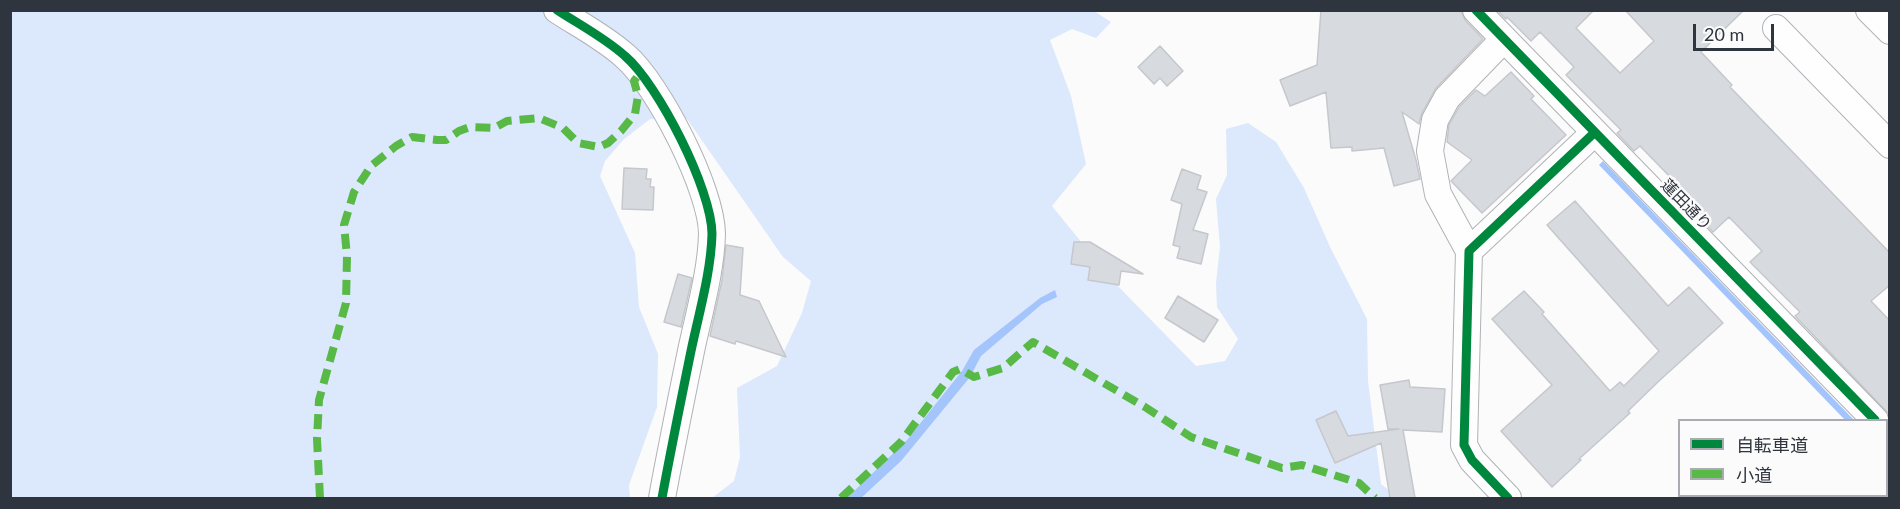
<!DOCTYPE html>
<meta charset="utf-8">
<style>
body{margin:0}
#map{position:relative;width:1900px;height:509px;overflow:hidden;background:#fbfbfb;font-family:Lato,"Noto Sans JP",sans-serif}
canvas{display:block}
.frame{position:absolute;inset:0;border:12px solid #2f353f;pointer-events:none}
.legend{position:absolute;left:1678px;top:419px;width:210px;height:78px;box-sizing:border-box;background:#fbfbfb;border:2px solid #a9acb0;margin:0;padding:8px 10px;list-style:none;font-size:18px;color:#2f353f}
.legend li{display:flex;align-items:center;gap:12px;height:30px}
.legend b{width:30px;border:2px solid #a9acb0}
.scale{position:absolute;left:1693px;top:24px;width:81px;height:27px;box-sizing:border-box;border:3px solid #2f353f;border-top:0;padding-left:8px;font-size:18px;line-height:21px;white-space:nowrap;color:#2f353f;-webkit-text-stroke:4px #fbfbfb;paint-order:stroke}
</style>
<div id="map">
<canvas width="1900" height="509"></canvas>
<div class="frame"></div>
<ul class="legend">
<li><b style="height:8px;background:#00873e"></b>自転車道</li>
<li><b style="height:8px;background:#58b947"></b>小道</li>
</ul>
<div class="scale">20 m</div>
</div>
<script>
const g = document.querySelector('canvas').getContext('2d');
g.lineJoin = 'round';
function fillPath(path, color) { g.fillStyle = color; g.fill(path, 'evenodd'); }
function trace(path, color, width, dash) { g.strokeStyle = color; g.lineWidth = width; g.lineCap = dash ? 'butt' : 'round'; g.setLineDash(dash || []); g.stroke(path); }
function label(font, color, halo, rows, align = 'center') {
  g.font = font + ' Lato,"Noto Sans JP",sans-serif'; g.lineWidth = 5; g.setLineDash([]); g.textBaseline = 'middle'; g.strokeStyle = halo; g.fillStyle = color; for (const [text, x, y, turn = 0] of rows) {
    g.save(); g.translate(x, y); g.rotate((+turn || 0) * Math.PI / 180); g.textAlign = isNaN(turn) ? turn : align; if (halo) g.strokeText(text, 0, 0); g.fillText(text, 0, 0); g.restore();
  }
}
fillPath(new Path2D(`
 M 10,11 L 1094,11 L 1111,22 L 1096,38 L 1072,29 L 1050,40 L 1071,96 L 1086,164 L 1052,206 L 1113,281 L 1196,366 L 1225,361 L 1238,339 L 1217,307 L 1216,283 L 1220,247 L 1216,199 L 1227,175 L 1226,129 L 1248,123 L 1276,142 L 1304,188 L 1330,247 L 1367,319 L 1368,381 L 1381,484 L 1399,498 L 712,498 L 734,481 L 740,457 L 737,388 L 777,366 L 802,313 L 811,281 L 783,257 L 687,119 L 650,119 L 623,140 L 605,161 L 600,176 L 635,253 L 639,307 L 658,354 L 657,407 L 629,485 L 630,498 L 11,498 Z`), '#dce8fc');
fillPath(new Path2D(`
 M 1603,161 L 1854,420 L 1845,420 L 1599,165 Z
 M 1055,290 L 1057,297 L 1042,304 L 981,356 L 970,377 L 901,461 L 861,498 L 847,498 L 907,440 L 962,371 L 974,350 L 1040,298 Z`), '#a4c4fc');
const building = new Path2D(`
 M 1321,10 L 1461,10 L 1465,20 L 1483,39 L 1436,88 L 1422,113 L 1419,124 L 1402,112 L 1416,160 L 1420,179 L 1394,186 L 1384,148 L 1352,151 L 1352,147 L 1331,148 L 1326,92 L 1290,106 L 1280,80 L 1317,65 Z
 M 1497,10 L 1594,10 L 1576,28 L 1620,73 L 1654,41 L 1625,10 L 1744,10 L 1701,52 L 1732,85 L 1730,87 L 1890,253 L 1890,285 L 1871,301 L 1890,321 L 1890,415 L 1795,316 L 1800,312 L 1750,262 L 1762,251 L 1729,217 L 1713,232 L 1671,189 L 1676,183 L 1640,146 L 1634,151 L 1617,133 L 1621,130 L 1566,75 L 1574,67 L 1540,32 L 1531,41 L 1507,17 L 1506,19 Z
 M 1160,46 L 1183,71 L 1167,86 L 1160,78 L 1154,84 L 1138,67 Z
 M 1511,72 L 1534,96 L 1531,99 L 1566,135 L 1482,213 L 1451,181 L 1472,160 L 1447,142 L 1449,125 L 1459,107 L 1476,90 L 1485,96 Z
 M 624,168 L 647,169 L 646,179 L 651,179 L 650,187 L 654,187 L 653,210 L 622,209 Z
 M 1182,169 L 1201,176 L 1197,189 L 1207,192 L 1193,230 L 1208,234 L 1201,264 L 1177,258 L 1180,247 L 1173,245 L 1182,204 L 1171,200 Z
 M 1575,201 L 1668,306 L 1689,287 L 1723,323 L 1660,380 L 1628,411 L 1630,413 L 1579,459 L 1581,460 L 1552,487 L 1501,431 L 1552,385 L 1492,319 L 1524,291 L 1544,312 L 1542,314 L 1610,391 L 1620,382 L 1624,386 L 1659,351 L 1547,225 Z
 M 1074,242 L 1090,242 L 1143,274 L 1121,271 L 1119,285 L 1088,280 L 1090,267 L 1071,264 Z
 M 726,245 L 743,248 L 740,295 L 759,301 L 786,357 L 736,341 L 735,344 L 710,336 L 722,280 Z
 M 678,274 L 692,278 L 681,327 L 664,322 Z
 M 1178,296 L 1218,320 L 1204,342 L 1165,318 Z
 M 1409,380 L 1410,387 L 1445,389 L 1442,432 L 1403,430 L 1415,498 L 1390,498 L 1381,443 L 1335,463 L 1316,420 L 1336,411 L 1348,436 L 1399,429 L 1388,429 L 1380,385 Z`);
fillPath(building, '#d7dbe0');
trace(building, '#c5c7cc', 1.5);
const street = new Path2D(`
 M 557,10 C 580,25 605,38 625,56 C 658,84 712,190 712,234 C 711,272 699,313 691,351 C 681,400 671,449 662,498
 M 1476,10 L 1875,420
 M 1869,10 L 1890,31
 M 1776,28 L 1890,145
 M 1469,251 L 1438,194 L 1430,151 L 1435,120 L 1447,98 L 1504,39
 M 1508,498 L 1472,460 L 1464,445 L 1469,251 L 1594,133`);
trace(street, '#b0b2b7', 28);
trace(street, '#fefefe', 26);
trace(new Path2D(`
 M 320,498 L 317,439 L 319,400 L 346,303 L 347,256 L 344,225 L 354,192 L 371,166 L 396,146 L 412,137 L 437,140 L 446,140 L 459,131 L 470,127 L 494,128 L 507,121 L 539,118 L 563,128 L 578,143 L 599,147 L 608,143 L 621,131 L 635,114 L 638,96 L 634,81 L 641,72
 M 841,498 L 901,442 L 953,372 L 960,369 L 974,377 L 1003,368 L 1033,342 L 1145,407 L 1191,437 L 1282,468 L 1302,465 L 1359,483 L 1375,498`), '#58b947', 8, [15, 8]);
trace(new Path2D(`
 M 557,10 C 580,25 605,38 625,56 C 658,84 712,190 712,234 C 711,272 699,313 691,351 C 681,400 671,449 662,498
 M 1476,10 L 1875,420
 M 1508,498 L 1472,460 L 1464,445 L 1469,251 L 1594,133`), '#00873e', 9);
label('16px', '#2f353f', '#fbfbfb', [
 ["蓮田通り",1686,205,46]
]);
</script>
